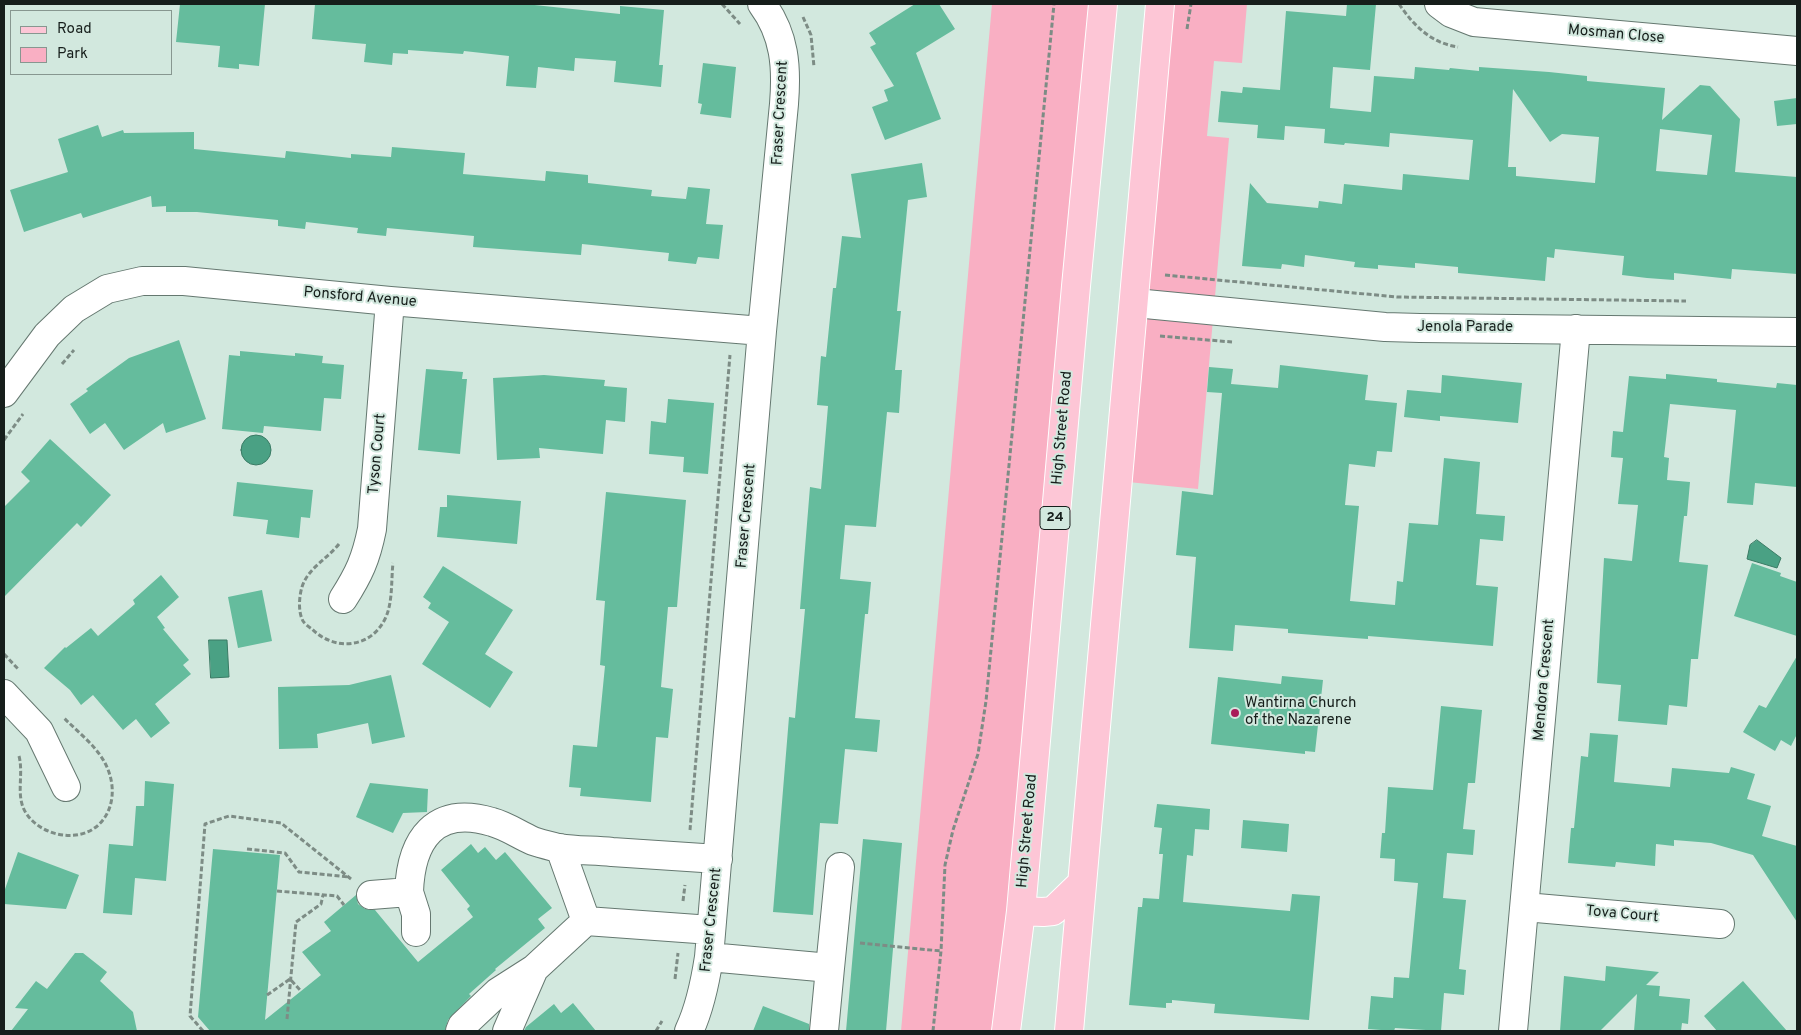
<!DOCTYPE html>
<style>
body{margin:0}
#map{position:relative;width:1801px;height:1035px;overflow:hidden;background:#d2e8de;font-family:Overpass,sans-serif}
canvas{display:block}
.frame{position:absolute;inset:0;border:5px solid #161e1b;pointer-events:none}
.legend{position:absolute;left:10px;top:10px;width:162px;height:65px;box-sizing:border-box;background:#d2e8de;border:1px solid #879790;margin:0;padding:6px 9px;list-style:none;font-size:15px;color:#161e1b}
.legend li{display:flex;align-items:center;gap:10px;height:25px}
.legend b{width:25px;border:1px solid #879790}
</style>
<div id="map">
<canvas width="1801" height="1035"></canvas>
<div class="frame"></div>
<ul class="legend">
<li><b style="height:6px;background:#fdc6d6"></b>Road</li>
<li><b style="height:14px;background:#f9afc3"></b>Park</li>
</ul>
</div>
<script>
const g = document.querySelector('canvas').getContext('2d');
g.lineJoin = 'round';
function fillPath(path, color) { g.fillStyle = color; g.fill(path, 'evenodd'); }
function trace(path, color, width, dash) { g.strokeStyle = color; g.lineWidth = width; g.lineCap = dash ? 'butt' : 'round'; g.setLineDash(dash || []); g.stroke(path); }
function label(font, color, halo, rows, align = 'center') {
  g.font = font + ' Overpass,sans-serif'; g.lineWidth = 4; g.setLineDash([]); g.textBaseline = 'middle'; g.strokeStyle = halo; g.fillStyle = color; for (const [text, x, y, turn = 0] of rows) {
    g.save(); g.translate(x, y); g.rotate((+turn || 0) * Math.PI / 180); g.textAlign = isNaN(turn) ? turn : align; if (halo) g.strokeText(text, 0, 0); g.fillText(text, 0, 0); g.restore();
  }
}
fillPath(new Path2D(`
 M 992,4 L 1103,4 L 1006,1031 L 901,1031 Z
 M 1160,4 L 1247,4 L 1242,63 L 1214,61 L 1207,136 L 1229,138 L 1198,489 L 1118,481 Z`), '#f9afc3');
const water = new Path2D(`
 M241 450a15 15 0 1 1 30 0a15 15 0 1 1-30 0Z
 M 1757,540 L 1781,558 L 1777,568 L 1747,559 L 1750,545 Z
 M 209,640 L 227,640 L 229,677 L 211,678 Z`);
fillPath(water, '#4aa184');
trace(water, '#3a7a64', 1);
fillPath(new Path2D(`
 M 180,4 L 265,4 L 259,66 L 239,64 L 239,69 L 218,67 L 220,46 L 176,42 Z
 M 315,4 L 525,4 L 620,14 L 620,6 L 664,10 L 659,65 L 663,65 L 661,87 L 614,82 L 616,61 L 575,58 L 574,71 L 538,67 L 536,88 L 506,86 L 509,56 L 464,51 L 463,54 L 408,50 L 408,54 L 393,53 L 392,65 L 364,62 L 366,44 L 312,39 Z
 M 915,4 L 939,4 L 955,29 L 916,53 L 941,119 L 885,140 L 872,107 L 888,101 L 884,90 L 894,86 L 870,47 L 876,44 L 869,33 Z
 M 1347,4 L 1376,4 L 1370,70 L 1333,67 L 1330,108 L 1371,112 L 1374,76 L 1414,79 L 1415,67 L 1449,70 L 1450,68 L 1479,71 L 1479,67 L 1549,72 L 1587,76 L 1587,81 L 1665,88 L 1662,120 L 1700,85 L 1710,86 L 1740,119 L 1735,172 L 1797,177 L 1797,274 L 1732,269 L 1731,279 L 1674,273 L 1674,280 L 1647,278 L 1622,275 L 1624,256 L 1555,249 L 1554,258 L 1547,257 L 1545,281 L 1458,273 L 1458,267 L 1415,263 L 1415,268 L 1378,265 L 1378,269 L 1354,267 L 1355,262 L 1305,255 L 1304,267 L 1282,264 L 1281,269 L 1242,266 L 1250,183 L 1267,203 L 1318,208 L 1319,201 L 1342,204 L 1344,184 L 1402,190 L 1403,174 L 1469,180 L 1473,140 L 1390,133 L 1389,147 L 1345,143 L 1344,145 L 1324,143 L 1325,129 L 1285,126 L 1284,140 L 1257,138 L 1258,125 L 1218,122 L 1221,91 L 1242,93 L 1243,87 L 1280,90 L 1286,11 L 1346,16 ZM 1513,89 L 1550,142 L 1562,134 L 1599,137 L 1595,183 L 1516,176 L 1516,167 L 1508,167 ZM 1660,129 L 1712,135 L 1707,175 L 1656,171 Z
 M 703,63 L 736,67 L 731,118 L 700,114 L 702,104 L 698,103 Z
 M 1797,98 L 1797,124 L 1777,126 L 1774,101 Z
 M 98,125 L 102,137 L 123,130 L 124,133 L 194,132 L 194,149 L 285,158 L 286,151 L 351,158 L 351,154 L 391,157 L 392,147 L 465,153 L 463,174 L 545,181 L 546,171 L 588,175 L 588,183 L 652,190 L 651,196 L 686,199 L 688,187 L 710,189 L 706,224 L 723,225 L 719,259 L 698,257 L 696,264 L 668,261 L 669,253 L 582,244 L 581,255 L 473,247 L 474,236 L 387,228 L 386,236 L 357,233 L 358,228 L 306,222 L 305,229 L 278,226 L 278,220 L 197,212 L 166,212 L 166,206 L 152,207 L 151,196 L 83,218 L 81,213 L 24,232 L 10,190 L 68,172 L 58,139 Z
 M 922,163 L 927,197 L 908,200 L 897,311 L 901,311 L 895,370 L 902,370 L 899,413 L 887,412 L 876,527 L 845,525 L 840,579 L 871,582 L 868,614 L 865,614 L 855,718 L 880,720 L 877,752 L 845,749 L 838,824 L 820,823 L 813,915 L 773,912 L 789,717 L 795,718 L 797,695 L 805,609 L 800,609 L 810,487 L 821,489 L 828,406 L 817,405 L 821,356 L 826,357 L 833,288 L 836,288 L 842,236 L 861,238 L 851,174 Z
 M 179,340 L 206,419 L 166,433 L 163,423 L 124,450 L 105,423 L 90,434 L 70,404 L 88,391 L 86,389 L 129,358 Z
 M 240,351 L 295,356 L 295,353 L 323,356 L 322,363 L 344,365 L 341,399 L 324,398 L 321,431 L 264,426 L 263,433 L 222,429 L 229,355 L 240,356 Z
 M 1280,365 L 1368,375 L 1365,400 L 1397,403 L 1392,452 L 1377,451 L 1375,467 L 1349,464 L 1345,505 L 1359,506 L 1350,601 L 1395,605 L 1397,581 L 1403,582 L 1409,523 L 1438,525 L 1444,458 L 1480,462 L 1476,514 L 1505,516 L 1503,541 L 1480,539 L 1476,585 L 1498,587 L 1493,646 L 1368,636 L 1368,639 L 1354,638 L 1288,633 L 1288,629 L 1235,625 L 1233,651 L 1189,648 L 1196,557 L 1176,555 L 1182,491 L 1213,495 L 1222,393 L 1207,392 L 1209,367 L 1233,369 L 1231,384 L 1278,388 Z
 M 426,369 L 463,372 L 462,379 L 467,379 L 460,454 L 418,450 Z
 M 1666,374 L 1717,379 L 1717,382 L 1776,388 L 1777,383 L 1797,385 L 1797,487 L 1755,483 L 1753,505 L 1727,503 L 1736,410 L 1670,404 L 1664,457 L 1669,458 L 1667,480 L 1690,482 L 1687,516 L 1684,516 L 1679,562 L 1708,565 L 1698,659 L 1691,659 L 1687,707 L 1669,705 L 1667,725 L 1618,721 L 1621,685 L 1597,683 L 1604,558 L 1632,561 L 1638,505 L 1618,504 L 1623,458 L 1611,457 L 1613,431 L 1623,432 L 1629,376 L 1666,379 Z
 M 544,375 L 605,380 L 604,386 L 627,388 L 625,422 L 606,420 L 603,454 L 539,448 L 540,458 L 497,460 L 493,378 Z
 M 1442,375 L 1522,383 L 1518,423 L 1440,416 L 1440,421 L 1404,417 L 1407,390 L 1441,393 Z
 M 668,399 L 714,403 L 708,474 L 683,472 L 684,457 L 649,454 L 651,421 L 666,423 Z
 M 50,439 L 111,495 L 81,527 L 77,523 L 4,597 L 4,507 L 30,481 L 21,472 Z
 M 237,482 L 313,490 L 310,518 L 301,517 L 299,538 L 266,534 L 268,520 L 233,516 Z
 M 606,492 L 686,500 L 677,607 L 668,607 L 661,687 L 673,689 L 668,738 L 656,737 L 651,802 L 580,796 L 581,788 L 569,787 L 573,745 L 597,747 L 605,666 L 600,665 L 605,601 L 596,600 Z
 M 447,495 L 521,501 L 517,544 L 437,537 L 440,507 L 447,507 Z
 M 1752,563 L 1781,573 L 1780,576 L 1797,582 L 1797,636 L 1734,616 Z
 M 443,566 L 513,610 L 485,654 L 513,672 L 490,708 L 422,664 L 449,622 L 428,608 L 431,603 L 423,597 Z
 M 161,575 L 179,597 L 157,617 L 165,628 L 163,629 L 189,660 L 183,665 L 191,674 L 155,704 L 170,723 L 151,738 L 136,719 L 123,730 L 93,695 L 81,705 L 70,690 L 44,668 L 65,647 L 66,648 L 91,628 L 98,636 L 135,604 L 133,600 Z
 M 262,590 L 272,641 L 238,648 L 228,597 Z
 M 1797,656 L 1797,734 L 1791,746 L 1781,740 L 1775,751 L 1743,732 L 1759,705 L 1766,708 Z
 M 391,675 L 405,737 L 372,744 L 368,723 L 317,734 L 318,748 L 279,749 L 278,687 L 349,685 Z
 M 1282,676 L 1323,680 L 1315,752 L 1305,751 L 1305,754 L 1211,744 L 1218,677 L 1281,684 Z
 M 1441,706 L 1482,710 L 1475,783 L 1468,783 L 1463,829 L 1475,830 L 1473,855 L 1447,853 L 1443,898 L 1466,900 L 1459,969 L 1466,970 L 1464,995 L 1444,993 L 1441,1031 L 1395,1028 L 1394,1031 L 1368,1029 L 1371,996 L 1393,998 L 1394,977 L 1409,978 L 1418,883 L 1394,881 L 1395,859 L 1380,858 L 1382,833 L 1385,833 L 1388,787 L 1433,790 Z
 M 1590,733 L 1618,735 L 1614,782 L 1670,787 L 1672,768 L 1729,773 L 1731,767 L 1755,774 L 1747,799 L 1771,806 L 1762,836 L 1797,846 L 1797,922 L 1753,855 L 1711,843 L 1674,840 L 1674,846 L 1656,844 L 1655,866 L 1616,862 L 1615,867 L 1568,863 L 1571,828 L 1574,828 L 1581,756 L 1588,757 Z
 M 145,781 L 174,784 L 166,881 L 135,878 L 132,915 L 103,913 L 109,844 L 133,846 L 136,806 L 144,806 Z
 M 370,783 L 428,789 L 427,812 L 403,813 L 393,833 L 356,817 Z
 M 1157,804 L 1210,809 L 1209,830 L 1195,829 L 1193,856 L 1187,855 L 1183,902 L 1290,911 L 1292,894 L 1320,896 L 1309,1020 L 1214,1013 L 1215,1004 L 1172,1000 L 1172,1003 L 1166,1003 L 1166,1008 L 1129,1005 L 1138,907 L 1142,907 L 1143,898 L 1159,899 L 1163,854 L 1159,854 L 1162,828 L 1154,827 Z
 M 1243,820 L 1289,824 L 1287,852 L 1241,848 Z
 M 863,839 L 902,843 L 886,1031 L 846,1031 Z
 M 471,844 L 478,853 L 485,847 L 496,860 L 505,852 L 552,908 L 538,919 L 545,928 L 495,969 L 496,970 L 469,994 L 471,996 L 448,1020 L 445,1031 L 210,1031 L 198,1017 L 213,849 L 280,855 L 265,1020 L 321,975 L 302,952 L 331,931 L 324,922 L 356,895 L 358,904 L 365,909 L 375,910 L 418,962 L 473,917 L 467,909 L 470,906 L 441,870 Z
 M 18,852 L 79,875 L 66,909 L 4,904 L 4,892 Z
 M 75,953 L 83,953 L 107,972 L 100,981 L 133,1012 L 137,1031 L 11,1031 L 28,1009 L 15,1008 L 36,981 L 47,989 Z
 M 1606,966 L 1659,972 L 1646,985 L 1660,986 L 1659,996 L 1690,999 L 1688,1024 L 1682,1023 L 1681,1031 L 1634,1031 L 1637,994 L 1600,1031 L 1560,1031 L 1564,976 L 1605,981 Z
 M 1743,981 L 1787,1031 L 1717,1031 L 1704,1016 Z
 M 573,1003 L 596,1031 L 524,1031 L 526,1027 L 554,1004 L 561,1013 Z
 M 763,1006 L 809,1024 L 809,1031 L 753,1031 Z`), '#65bc9d');
const minor = new Path2D(`
 M 1439,4 L 1451,13 L 1474,22 L 1797,51
 M 1135,303 L 1385,327 L 1420,328 L 1797,332
 M 4,393 L 47,335 L 74,309 L 107,289 L 142,281 L 184,281 L 390,301 L 762,331
 M 343,599 C 359,574 366,559 372,529 L 390,301
 M 4,694 L 39,731 L 66,787
 M 560,848 L 586,921
 M 409,892 C 411,839 435,805 492,822 C 507,826 519,835 533,841 C 541,844 551,846 559,848 C 576,851 595,850 612,852 C 647,854 683,857 718,859
 M 371,895 L 409,892 L 416,914 L 416,932
 M 1525,907 L 1720,924
 M 709,957 L 830,968 L 840,867
 M 460,1031 L 462,1026 L 498,992 L 534,969
 M 507,1031 L 534,969 L 586,921 L 711,930
 M 689,1031 C 700,1008 705,983 709,957 L 762,331 L 784,104 C 787,67 785,35 762,4
 M 824,1031 L 830,968
 M 1513,1031 L 1576,329`);
const major = new Path2D(`
 M 1021,911 L 1043,912 L 1053,911 L 1082,883
 M 1006,1031 L 1021,911 L 1076,286 L 1103,4
 M 1069,1031 L 1160,4`);
trace(minor, '#657870', 30);
trace(major, '#fff', 30);
trace(new Path2D(`
 M 722,4 L 740,24
 M 1399,4 C 1414,26 1431,43 1458,47
 M 803,17 L 811,35 L 814,67
 M 1187,29 L 1191,4
 M 1165,275 L 1397,297 L 1686,301
 M 1160,336 L 1232,342
 M 62,364 L 74,350
 M 4,440 L 23,414
 M 339,544 C 327,559 308,568 302,587 C 299,597 298,612 303,621 C 305,624 309,627 312,629 C 334,651 370,649 385,619 C 393,603 391,581 393,563
 M 4,654 L 19,670
 M 19,756 C 24,775 15,796 26,813 C 33,824 45,831 57,834 C 102,844 125,801 105,763 C 96,746 78,732 64,718
 M 690,830 L 730,355
 M 247,849 L 285,853 L 299,872 L 349,877
 M 277,891 L 337,896 L 344,905
 M 683,901 L 685,885
 M 860,943 L 941,951
 M 675,979 L 678,953
 M 267,995 L 290,979 L 301,991
 M 287,1019 L 296,922 L 321,904 L 323,895
 M 203,1031 L 190,1016 L 205,824 L 229,816 L 281,823 L 351,879
 M 656,1031 L 662,1021
 M 933,1031 L 941,951 L 945,865 L 953,830 L 978,754 L 986,701 L 1054,4`), '#7d8c85', 3, [5, 2.5]);
trace(minor, '#fff', 28);
trace(major, '#fdc6d6', 28);
for (const [x, y, r, color] of [
 [1235,713,5,"#a91b59"]
]) { const dot = new Path2D(); dot.arc(x, y, r, 0, 2 * Math.PI); g.fillStyle = color; g.fill(dot); trace(dot, '#d2e8de', 2); }
for (const [x, y, w] of [
 [1055,518,30]
]) { const box = new Path2D(); box.roundRect(x - w / 2, y - 11.5, w, 23, 4); g.fillStyle = '#d2e8de'; g.fill(box); trace(box, '#161e1b', 1); }
label('bold 14px', '#161e1b', null, [
 ["24",1055,518]
]);
label('15px', '#161e1b', '#d2e8de', [
 ["Mosman Close",1616,35,5],
 ["Fraser Crescent",781,113,-87],
 ["Ponsford Avenue",360,298,5],
 ["Jenola Parade",1465,328],
 ["High Street Road",1063,428,-85],
 ["Tyson Court",378,454,-85],
 ["Fraser Crescent",747,516,-85],
 ["Mendora Crescent",1545,680,-85],
 ["High Street Road",1028,831,-85],
 ["Tova Court",1622,915,5],
 ["Fraser Crescent",712,920,-84]
]);
label('15px', '#161e1b', '#d2e8de', [
 ["Wantirna Church",1245,704],
 ["of the Nazarene",1245,721]
], 'left');
</script>
